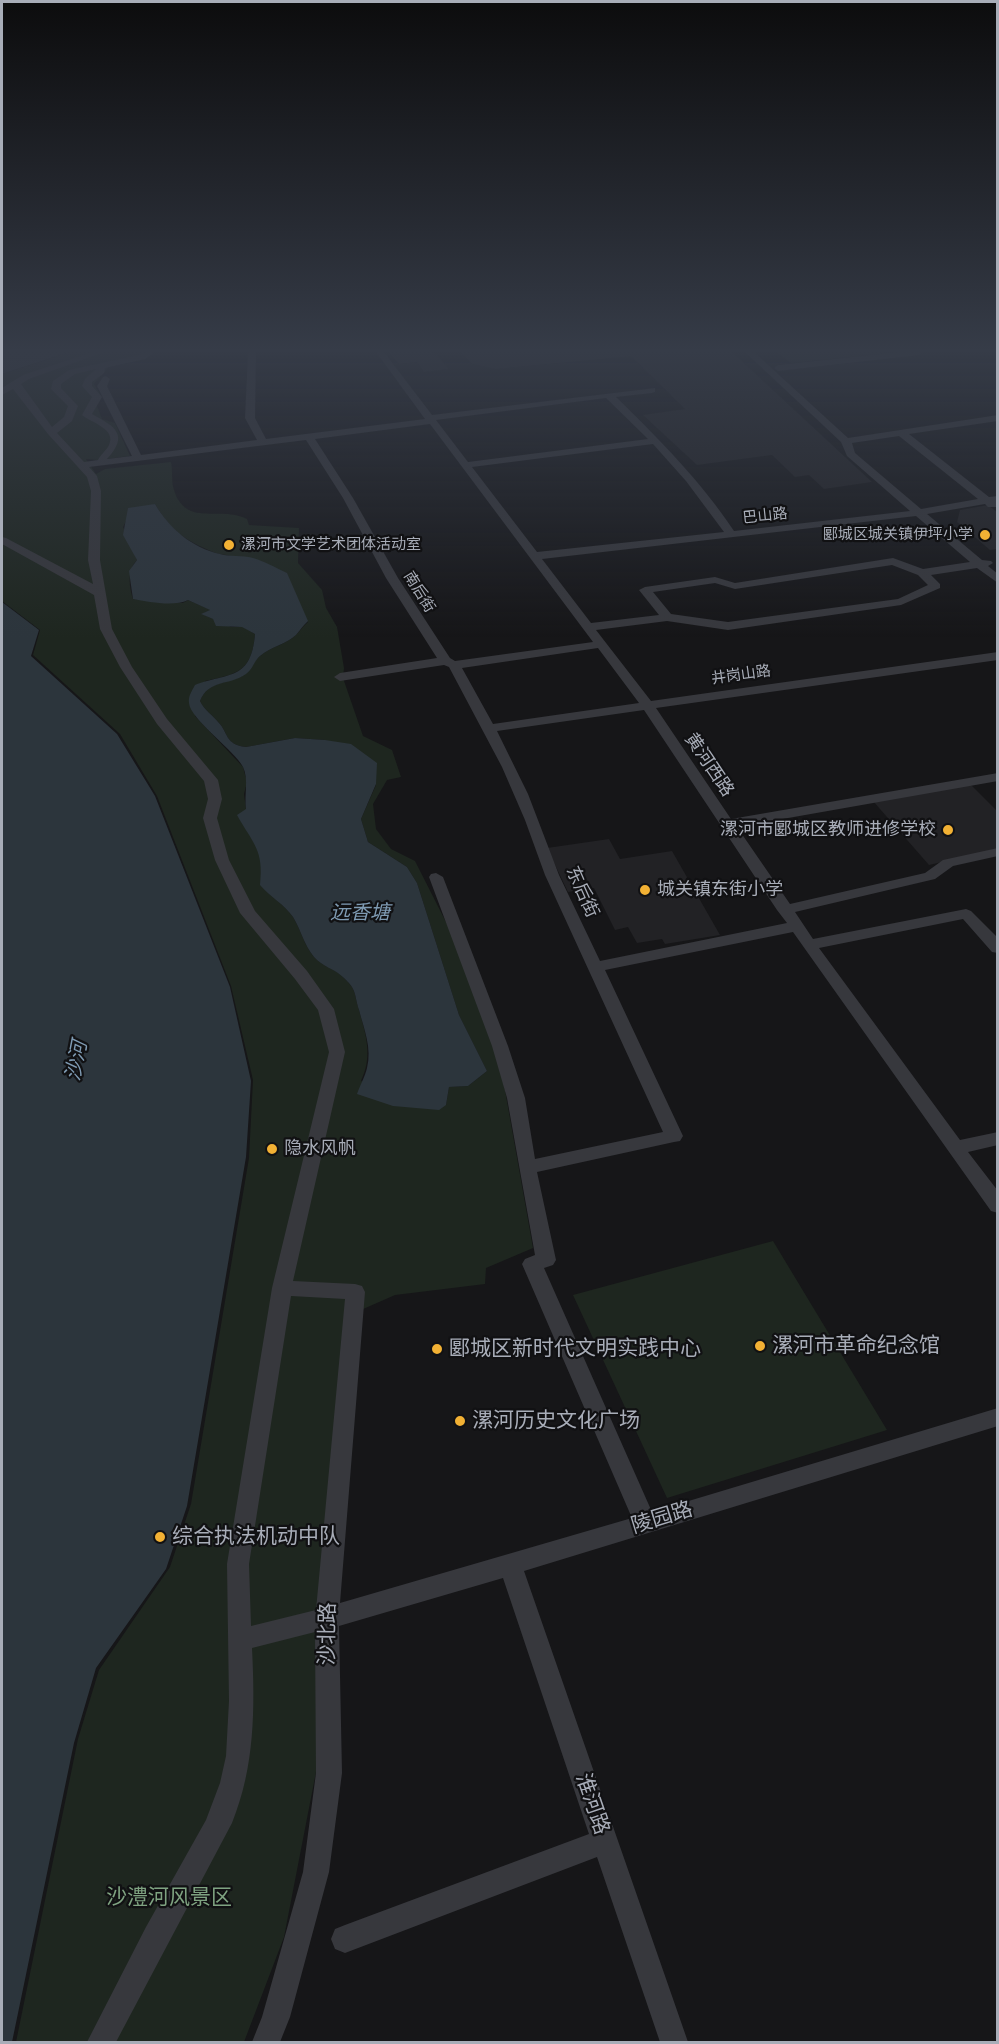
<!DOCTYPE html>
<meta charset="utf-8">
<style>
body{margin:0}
#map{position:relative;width:999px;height:2044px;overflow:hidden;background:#161618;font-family:"PT Sans Narrow",sans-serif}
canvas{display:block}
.frame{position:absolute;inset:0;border:3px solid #a8adb8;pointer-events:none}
</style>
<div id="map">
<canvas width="999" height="2044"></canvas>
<div class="frame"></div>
</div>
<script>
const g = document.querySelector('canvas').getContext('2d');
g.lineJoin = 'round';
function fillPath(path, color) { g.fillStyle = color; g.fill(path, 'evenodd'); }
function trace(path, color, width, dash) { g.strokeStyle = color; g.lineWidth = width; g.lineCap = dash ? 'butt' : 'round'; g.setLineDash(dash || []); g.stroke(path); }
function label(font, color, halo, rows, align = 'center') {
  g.font = font + ' "PT Sans Narrow","Noto Sans SC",sans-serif'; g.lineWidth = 4.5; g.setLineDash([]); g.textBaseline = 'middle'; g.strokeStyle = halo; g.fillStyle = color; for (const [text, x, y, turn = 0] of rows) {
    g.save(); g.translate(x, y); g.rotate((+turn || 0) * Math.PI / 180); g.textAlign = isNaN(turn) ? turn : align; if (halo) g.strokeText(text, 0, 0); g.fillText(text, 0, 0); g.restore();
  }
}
fillPath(new Path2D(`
 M 389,352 L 434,352 L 449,369 L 424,372 L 417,362 L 399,364 Z
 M 461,352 L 732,352 L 872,482 L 824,489 L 809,475 L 795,477 L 772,455 L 697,465 L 643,415 L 685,409 L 631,356 L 496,369 L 472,364 Z
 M 988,505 L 997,512 L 997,549 L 990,550 L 957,522 L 960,510 Z
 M 970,784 L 997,811 L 997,849 L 929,865 L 873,801 Z
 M 609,839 L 620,859 L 672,851 L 720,935 L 665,944 L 662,939 L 637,943 L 628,927 L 615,930 L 594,888 L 568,892 L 547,848 Z`), '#222225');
fillPath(new Path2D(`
 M 71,352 L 146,352 L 109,367 L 94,384 L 102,397 L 97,406 L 102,419 L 115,423 L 130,456 L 98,460 L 86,459 L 96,474 L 105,469 L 171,462 C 173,471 171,481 174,490 C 186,528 219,505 247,519 L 249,525 L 299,528 L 298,563 L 322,590 L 326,608 L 337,627 L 344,668 L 343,678 L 363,736 L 392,750 L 401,777 L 387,780 L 373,804 L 376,829 L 391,849 L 415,861 L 452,934 L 500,1062 L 533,1248 L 486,1268 L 485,1284 L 395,1295 L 345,1317 L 316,1772 L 284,1937 L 244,2042 L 16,2042 L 78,1739 L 99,1670 L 170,1567 L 191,1504 L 249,1158 L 253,1080 L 231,986 L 157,796 L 120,734 L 33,655 L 40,630 L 2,601 L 2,374 ZM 155,504 C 171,531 185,540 213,552 C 220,555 229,554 235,558 C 261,576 284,601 308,622 C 303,626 300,631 296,635 C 287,644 270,647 260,656 C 252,662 252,671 242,676 C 225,684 208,681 200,701 C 205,711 212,714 219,723 C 228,732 225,745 246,747 L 295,738 L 325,740 L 376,785 L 361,819 L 368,842 L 407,867 L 417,883 L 459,1015 L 487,1071 L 468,1086 L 449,1087 L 446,1105 L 361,1081 C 373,1056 366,1035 359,1010 C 354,994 357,990 344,978 C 336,969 323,967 314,957 C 304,945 301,930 293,917 C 284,904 270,897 261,885 L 262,864 L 259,850 L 253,839 L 246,809 L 244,794 L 247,782 L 243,767 L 195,716 L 205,681 C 237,674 252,672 255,634 L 243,627 L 231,627 L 202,614 L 211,610 L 188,600 L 183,603 L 133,599 C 129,586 127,570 137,560 L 123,527 L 127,519 Z
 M 777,352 L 885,352 L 887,353 L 791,363 Z
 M 773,1241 L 887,1430 L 667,1498 L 573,1295 Z`), '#1e261f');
fillPath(new Path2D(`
 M 2,352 L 69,352 L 2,374 Z
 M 155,504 C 169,528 192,548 220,554 C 230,557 242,555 253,558 C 264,561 276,568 287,573 L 308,621 C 303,626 300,630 296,635 C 287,644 270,647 260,656 C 254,661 253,669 246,674 C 229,686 209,679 200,701 C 205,711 212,714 219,723 C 228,732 225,745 246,747 L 295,738 L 325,740 L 351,744 L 377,763 L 376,784 L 361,819 L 368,842 L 407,867 L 417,883 L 459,1015 L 487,1071 L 468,1086 L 449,1087 L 446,1105 L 439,1110 L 393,1106 L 357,1094 C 360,1085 365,1077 367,1068 C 372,1048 364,1029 359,1010 C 354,994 357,990 344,978 C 335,969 323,967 314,957 C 304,945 301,930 293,917 C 284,904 270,897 260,885 C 264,849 253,844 237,815 L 246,809 C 244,795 249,779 243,767 C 235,751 190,719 189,703 C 188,696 192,691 195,685 C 229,672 251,681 255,634 L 242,627 L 216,626 L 213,619 L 201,614 L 210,610 L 188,600 C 174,607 149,602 133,599 L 129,571 L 137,560 L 123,535 L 128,508 Z
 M 2,602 L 39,630 L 31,656 L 117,734 L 155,796 L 230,987 L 251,1081 L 246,1157 L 187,1506 L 166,1569 L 96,1668 L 74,1743 L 12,2042 L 2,2042 Z`), '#2c353c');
fillPath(new Path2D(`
 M 93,352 L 104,352 L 29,379 L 21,384 L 52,427 L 64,417 L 68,406 L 51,389 L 53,381 L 69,370 L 139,355 L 145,352 L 155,352 L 145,359 L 105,368 L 104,373 L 92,382 L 92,386 L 102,397 L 92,414 C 116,427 129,435 107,459 L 132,456 L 97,386 L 103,377 L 106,376 L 110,379 L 107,386 L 141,455 L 257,440 L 245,418 L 248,352 L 256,352 L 255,418 L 266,439 L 425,419 L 376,352 L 384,352 L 432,415 L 655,388 L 655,392 L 652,393 L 616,397 C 659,439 700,480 734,531 L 910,511 L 847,456 L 841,442 L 745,352 L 754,352 L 848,438 L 998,415 L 998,421 L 909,434 L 989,497 L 998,496 L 996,507 L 988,507 L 985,504 L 927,514 L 982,560 L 991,561 L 993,563 L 988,566 L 998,574 L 998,583 L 977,568 L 931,575 L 940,584 L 940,588 L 901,605 L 728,630 L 667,621 L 596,630 L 651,701 L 998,652 L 998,660 L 656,708 L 731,819 L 998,773 L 998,781 L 737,827 L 790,904 L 925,873 L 943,860 L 998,848 L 998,856 L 953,866 L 935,879 L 795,912 L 813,939 L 966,909 L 971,911 L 998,938 L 998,953 L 992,952 L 963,919 L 819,948 L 960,1140 L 998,1132 L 998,1145 L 968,1152 L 998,1191 L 998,1213 L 991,1211 L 793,932 L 605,970 L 683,1136 L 680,1141 L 674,1142 L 537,1172 L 556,1260 L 553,1265 L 544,1268 L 652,1512 L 998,1408 L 998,1426 L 524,1571 L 688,2042 L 660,2042 L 597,1857 L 345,1953 L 335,1949 L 331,1939 L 335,1929 L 345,1925 L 589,1834 L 503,1578 L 339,1626 L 342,1773 L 329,1872 L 290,2017 L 280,2042 L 252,2042 L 262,2017 L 303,1872 L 316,1773 L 315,1632 L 252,1648 C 255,1709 255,1766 232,1823 L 116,2042 L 87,2042 L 146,1927 L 206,1820 L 220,1783 L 226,1756 L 229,1701 L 227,1564 L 272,1288 L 329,1052 L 318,1010 L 295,979 L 240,913 L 215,860 L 203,818 L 208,799 L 204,781 L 157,724 L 120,667 L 100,629 L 94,595 L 2,544 L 2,537 L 6,538 L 93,584 L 88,560 L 91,491 L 87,477 L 48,434 L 13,389 L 2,395 L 2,388 L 23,375 ZM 96,369 L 85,379 L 82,386 L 92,397 L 82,415 C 90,422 117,429 109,445 C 106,451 100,455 98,460 L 84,462 L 57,433 L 72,421 L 78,406 L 61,388 L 61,384 L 75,374 ZM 606,398 L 648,439 L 468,462 L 436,420 ZM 430,424 L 593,642 L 455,661 L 450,658 L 398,578 L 353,498 L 315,439 ZM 899,436 L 978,499 L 921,509 L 855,453 L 852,443 ZM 306,440 L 343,498 L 386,578 L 437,658 L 340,673 L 334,677 L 340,681 L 444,665 L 449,667 L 502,767 L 525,820 L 545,875 L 663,1132 L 535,1159 L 525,1098 L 508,1046 L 443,877 L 436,873 L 431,874 L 429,877 L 492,1046 L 507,1098 L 535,1255 L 525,1259 L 522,1264 L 632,1518 L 340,1603 L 365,1292 L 362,1286 L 355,1284 L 293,1281 L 345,1052 L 334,1009 L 307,971 L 255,911 L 229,860 L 217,818 L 222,799 L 218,780 L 167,719 L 132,667 L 112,629 L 100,560 L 101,491 L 97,476 L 89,467 ZM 653,444 L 686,481 L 724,532 L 537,552 L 472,467 ZM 916,516 L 970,562 L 923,569 L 893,558 L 735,583 L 715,577 L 645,587 L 639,590 L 659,615 L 591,623 L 542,559 ZM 892,565 L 918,575 L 928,585 L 898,599 L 728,622 L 671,614 L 653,592 L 715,583 L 735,589 ZM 598,648 L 639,703 L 493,724 L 462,668 ZM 644,710 L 777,910 L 787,923 L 600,961 L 559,875 L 528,794 L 497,731 ZM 291,1296 L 345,1299 L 316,1610 L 251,1626 L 249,1564 Z
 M 900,352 L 923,352 L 919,355 L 778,371 L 774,368 L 778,365 Z`), '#37383d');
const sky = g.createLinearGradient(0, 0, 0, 638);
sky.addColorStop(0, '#0c0c0d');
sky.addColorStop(0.55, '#363c48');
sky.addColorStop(1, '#363c4800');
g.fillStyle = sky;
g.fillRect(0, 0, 999, 638);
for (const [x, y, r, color] of [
 [985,535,6,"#f2b134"],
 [229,545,6,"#f2b134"],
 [948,830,6,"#f2b134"],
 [645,890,6,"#f2b134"],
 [272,1149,6,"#f2b134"],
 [760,1346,6,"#f2b134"],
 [437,1349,6,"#f2b134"],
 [460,1421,6,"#f2b134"],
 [160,1537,6,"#f2b134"]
]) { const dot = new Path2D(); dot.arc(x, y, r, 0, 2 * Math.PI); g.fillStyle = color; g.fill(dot); trace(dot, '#111113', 2); }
label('15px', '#a8adb8', '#111113', [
 ["巴山路",765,516,-6],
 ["南后街",419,592,58],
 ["井岗山路",741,675,-8]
]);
label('15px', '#a8adb8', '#111113', [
 ["郾城区城关镇伊坪小学",973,535],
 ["漯河市文学艺术团体活动室",241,545,"left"]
], 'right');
label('18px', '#a8adb8', '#111113', [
 ["黄河西路",709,765,56],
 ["东后街",582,892,66]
]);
label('18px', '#a8adb8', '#111113', [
 ["漯河市郾城区教师进修学校",936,830,"right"],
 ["城关镇东街小学",657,890],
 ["隐水风帆",284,1149]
], 'left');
label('italic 20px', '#7f9bb3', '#111113', [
 ["远香塘",360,913],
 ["沙河",77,1061,-79]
]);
label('21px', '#a8adb8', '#111113', [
 ["漯河市革命纪念馆",772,1346],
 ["郾城区新时代文明实践中心",449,1349],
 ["漯河历史文化广场",472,1421],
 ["综合执法机动中队",172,1537]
], 'left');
label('21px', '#a8adb8', '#111113', [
 ["陵园路",662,1518,-17],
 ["沙北路",328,1634,-89],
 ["淮河路",592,1804,71]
]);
label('21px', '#7fa381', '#111113', [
 ["沙澧河风景区",169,1898]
]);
</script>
